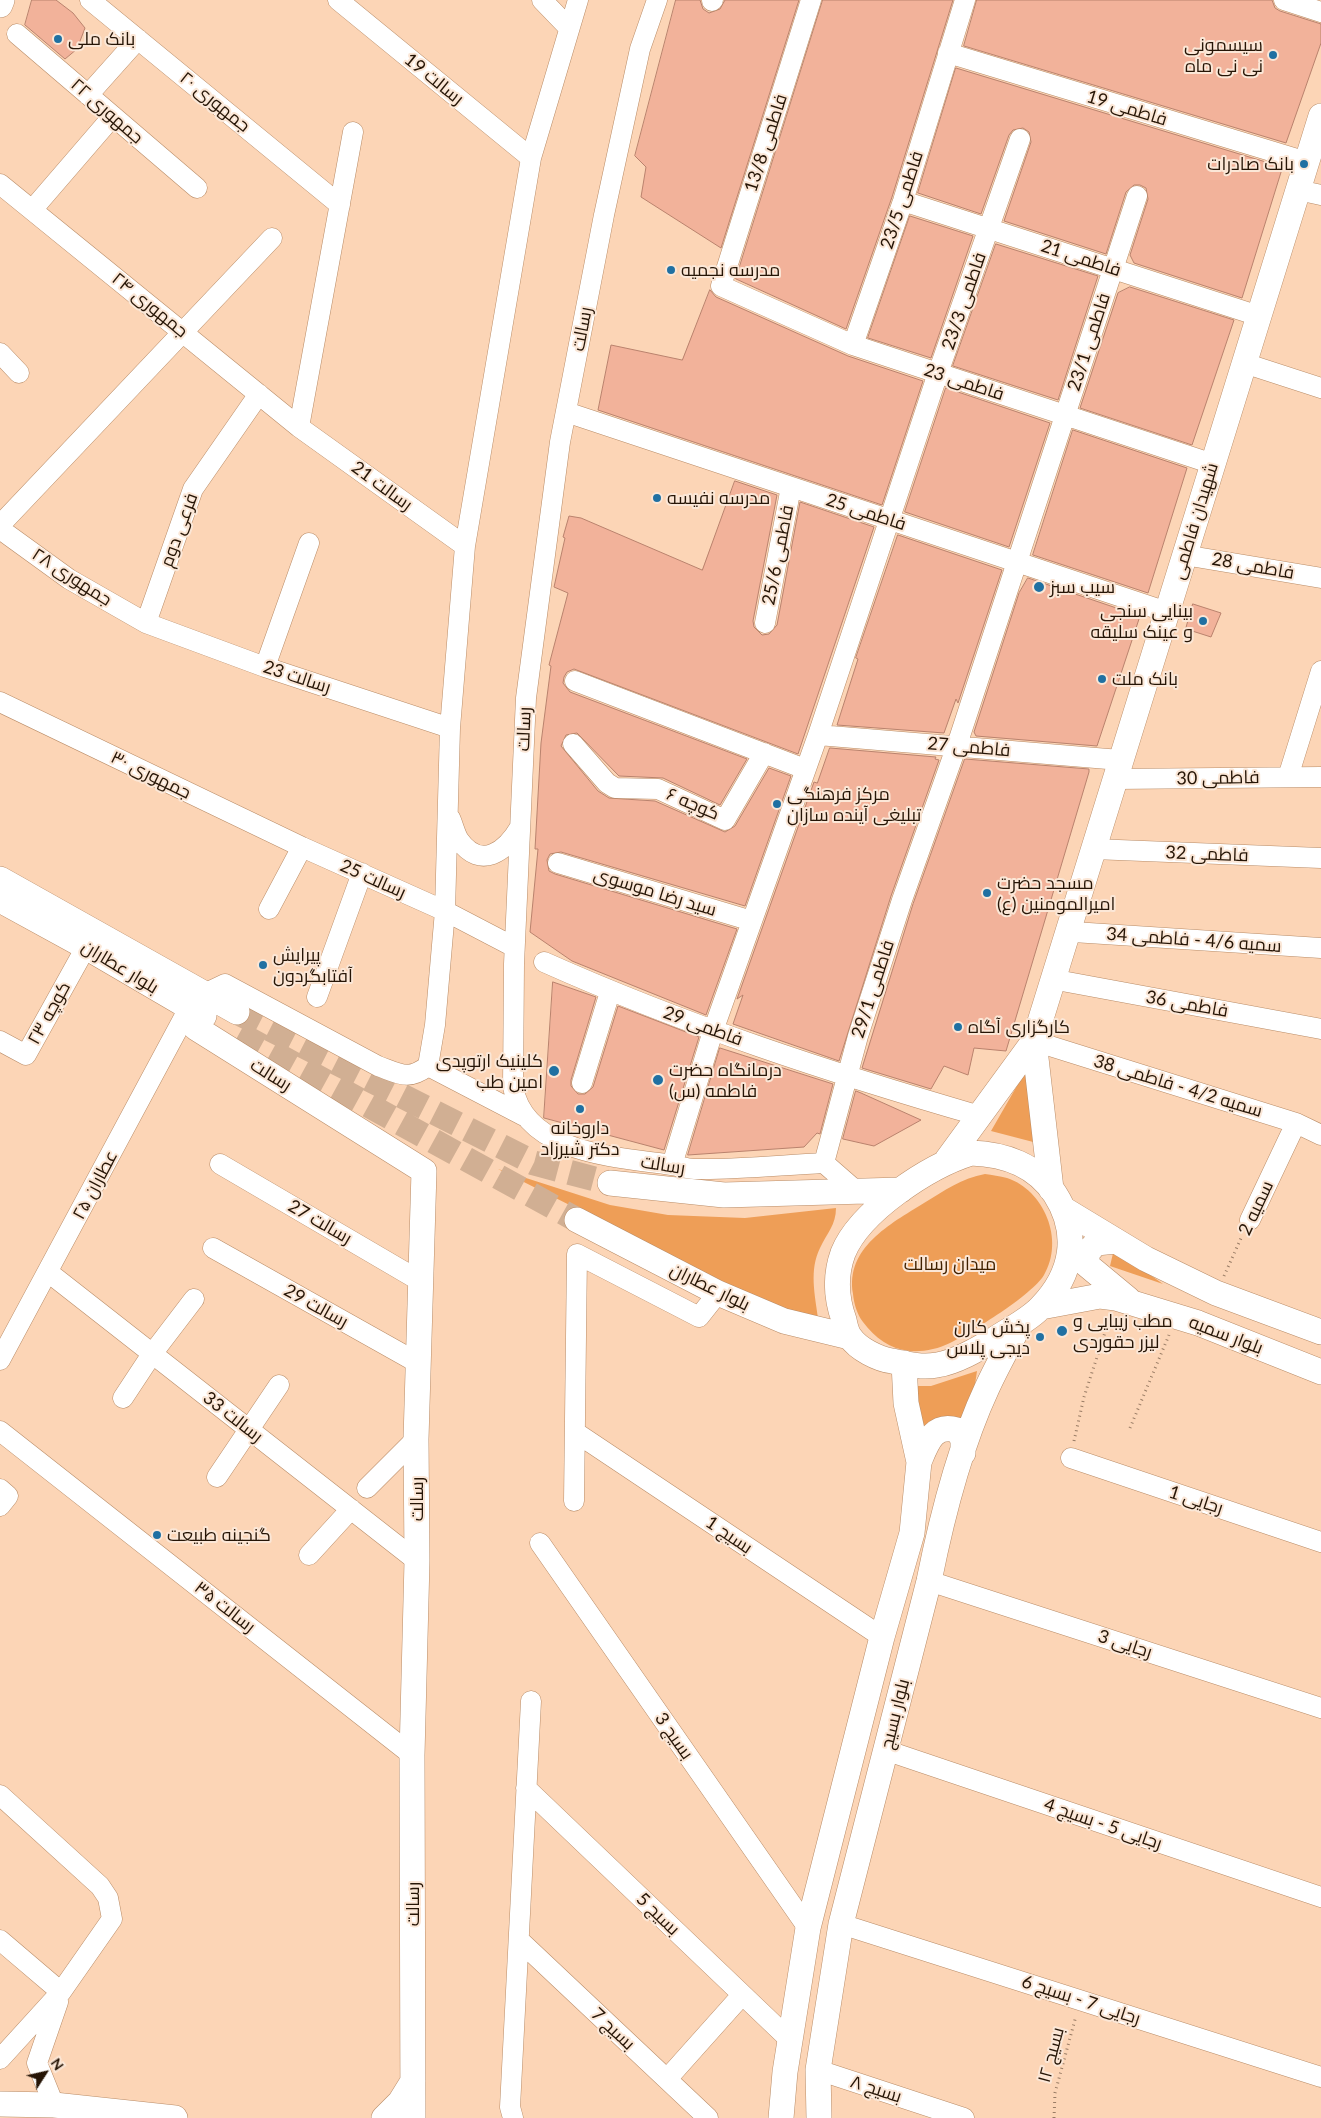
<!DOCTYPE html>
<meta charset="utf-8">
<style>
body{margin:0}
#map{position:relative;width:1321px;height:2118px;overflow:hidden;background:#fcd5b6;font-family:Lato,sans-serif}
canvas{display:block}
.north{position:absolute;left:20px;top:2048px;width:50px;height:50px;-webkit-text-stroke:4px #fbe7d7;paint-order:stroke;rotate:55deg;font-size:14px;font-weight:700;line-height:20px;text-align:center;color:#261506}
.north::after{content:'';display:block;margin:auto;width:18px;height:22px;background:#261506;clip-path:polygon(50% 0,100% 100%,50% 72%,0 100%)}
</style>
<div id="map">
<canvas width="1321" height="2118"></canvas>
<div class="north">N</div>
</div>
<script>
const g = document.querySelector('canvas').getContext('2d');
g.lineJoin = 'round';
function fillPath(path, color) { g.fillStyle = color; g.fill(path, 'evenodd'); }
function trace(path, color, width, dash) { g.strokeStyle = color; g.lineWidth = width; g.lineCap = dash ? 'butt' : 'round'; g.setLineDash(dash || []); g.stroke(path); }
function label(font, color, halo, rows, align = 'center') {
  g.font = font + ' Lato,Cairo,sans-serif'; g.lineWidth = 4; g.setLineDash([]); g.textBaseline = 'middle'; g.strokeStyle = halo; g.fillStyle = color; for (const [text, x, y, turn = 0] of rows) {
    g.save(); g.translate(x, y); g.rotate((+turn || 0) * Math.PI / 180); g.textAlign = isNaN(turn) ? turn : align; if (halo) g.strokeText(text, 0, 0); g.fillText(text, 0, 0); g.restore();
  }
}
fillPath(new Path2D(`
 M 1029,1065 L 1037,1143 L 991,1131 Z
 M 498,1169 L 610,1205 L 668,1215 L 745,1218 L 836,1208 C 836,1225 827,1233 820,1248 C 809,1270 815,1295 818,1318 L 790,1316 Z
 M 985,1174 C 992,1175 1000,1176 1007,1178 C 1044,1190 1065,1240 1044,1275 C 1032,1295 972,1332 950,1343 C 938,1349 923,1352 910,1351 C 890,1349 875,1338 863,1322 C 857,1314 854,1304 853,1294 C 845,1248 890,1224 924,1203 C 944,1191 962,1178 985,1174 Z
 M 1114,1249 L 1163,1284 L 1110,1266 Z
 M 977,1371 L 973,1398 L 964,1424 L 924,1431 L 911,1386 L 931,1386 Z`), '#ee9e57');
const building = new Path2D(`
 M 32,0 L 56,0 L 73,13 L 85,28 L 77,49 L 65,59 L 25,25 Z
 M 676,0 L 700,0 L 703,9 L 709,13 L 720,9 L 725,0 L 799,0 L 721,248 L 641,197 L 646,167 L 635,156 Z
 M 823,0 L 953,0 L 892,197 L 846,329 L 736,279 Z
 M 977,0 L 1272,0 L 1275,8 L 1280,11 L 1321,24 L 1321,43 L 1286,143 L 964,46 Z
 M 956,68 L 1279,166 L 1282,169 L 1242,298 L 1134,263 L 1130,255 L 1148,199 L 1146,188 L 1140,185 L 1134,185 L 1126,192 L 1106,254 L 1004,221 L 1031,142 L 1029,132 L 1023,128 L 1013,130 L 1009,135 L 981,214 L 918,193 Z
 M 910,216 L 973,236 L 931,358 L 868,338 Z
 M 996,244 L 1098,276 L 1058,400 L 953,366 Z
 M 1130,287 L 1234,320 L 1192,445 L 1080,408 L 1118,293 Z
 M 710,290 L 716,297 L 848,356 L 923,381 L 882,505 L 598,410 L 611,345 L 682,360 Z
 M 946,388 L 1050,423 L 1009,547 L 905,512 Z
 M 1073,430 L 1187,468 L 1148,593 L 1033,555 Z
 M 735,481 L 777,495 L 753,621 L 754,627 L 762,635 L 769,634 L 777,625 L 800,502 L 874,527 L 798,754 L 574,669 L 567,672 L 564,677 L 563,683 L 570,692 L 747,759 L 720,805 L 663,778 L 619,776 L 577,733 L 566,735 L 561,746 L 598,791 L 609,798 L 655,801 L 725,832 L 735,826 L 769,768 L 791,776 L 745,906 L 561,852 L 550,854 L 547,860 L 549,871 L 555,874 L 737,929 L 706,1015 L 572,961 L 530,932 L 538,849 L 535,849 L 541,743 L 551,666 L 549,665 L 568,593 L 554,587 L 565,538 L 563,537 L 569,516 L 581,518 L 702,570 Z
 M 898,535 L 1002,570 L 958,703 L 956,699 L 944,733 L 837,725 L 858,659 L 856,658 Z
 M 1028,578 L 1140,616 L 1097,746 L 976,736 L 974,732 L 1019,593 Z
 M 1193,604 L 1221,613 L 1211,637 L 1186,629 Z
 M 830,748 L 936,757 L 935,759 L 939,760 L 891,896 L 839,1061 L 733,1024 L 743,995 L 737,999 L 814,782 L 817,783 Z
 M 965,759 L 1089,769 L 1089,772 L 1006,1051 L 974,1048 L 968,1075 L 944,1066 L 931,1089 L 862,1068 L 913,904 Z
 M 553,982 L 596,997 L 571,1080 L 571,1086 L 578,1094 L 585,1094 L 593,1087 L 618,1006 L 699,1037 L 664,1150 L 544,1118 Z
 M 720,1048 L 833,1084 L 820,1134 L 817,1133 L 804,1147 L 688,1155 Z
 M 856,1091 L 861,1093 L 921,1120 L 874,1146 L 843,1139 Z`);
fillPath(building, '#f2b29a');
trace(building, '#b9826d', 1);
trace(new Path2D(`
 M 237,1012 L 534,1163 L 610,1183
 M 239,1034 L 577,1220`), '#d1af93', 25, [25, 12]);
const minor = new Path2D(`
 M 90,0 L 340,205
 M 338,0 L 531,158
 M 542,0 L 569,28
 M 657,0 L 640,49 L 604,215 L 560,442 L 526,698 L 514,964 L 513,1087 C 525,1154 618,1157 672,1165 C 679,1166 687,1169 694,1169 C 737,1170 781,1165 824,1163 L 855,1190
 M 811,0 L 721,286 L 853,345 L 1213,464
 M 1284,0 L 1321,12
 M 712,1 L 713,0
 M 17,34 L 197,188
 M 948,53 L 1307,162
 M 88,95 L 138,39
 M 0,184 L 299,427 L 465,546
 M 1298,190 L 1321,195
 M 903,201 L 1259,316
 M 32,210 L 113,116
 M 853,345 L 903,201 L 965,0
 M 0,353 L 19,373
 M 1244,363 L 1321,388
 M 566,412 L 1167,612
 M 299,427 L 353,132
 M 0,525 L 272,238
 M 0,529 L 69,579 L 146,623 L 265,667 L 450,728
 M 1184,555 L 1321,578
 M 146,623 L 193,489 L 259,394
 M 765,623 L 791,487
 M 265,667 L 309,543
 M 575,681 L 805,769
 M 0,702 L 302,847 L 445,911 L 514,947
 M 818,735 L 1120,760
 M 573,744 L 607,783 L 615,788 L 658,789 L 725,820 L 764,753
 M 1288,777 L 1321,671
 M 1115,779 L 1321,777
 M 450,818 C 453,824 455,834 459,840 C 481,871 506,851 520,827
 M 1093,849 L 1321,858
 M 558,863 L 752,921
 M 269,909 L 302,847
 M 1068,929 L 1073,932 L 1321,948
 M 544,962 C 685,1025 831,1073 980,1116
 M 1053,978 L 1062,981 L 1321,1029
 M 204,994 L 225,984 L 378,1066 C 400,1074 408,1081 428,1066 L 435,1025 L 445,911 L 450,728 L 465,546 L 531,158 L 578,0
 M 317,997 L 362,873
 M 0,1041 L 26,1055 L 86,947
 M 1034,1041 L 1296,1123 L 1321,1135
 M 428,1066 L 524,1116
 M 582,1083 L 610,992
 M 824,1163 L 858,1036 L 902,900 L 957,745 L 1137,196
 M 220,1164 L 420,1281
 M 672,1165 L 713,1031 L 818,735 L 938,373 L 1020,139
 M 1250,1220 L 1296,1123
 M 213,1248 L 418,1363
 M 48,1272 L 417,1561
 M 0,1360 L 189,1008
 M 123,1398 L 152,1354 L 194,1299
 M 0,1431 L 412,1755
 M 575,1432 L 882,1637
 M 1071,1458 L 1321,1542
 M 217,1477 L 279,1385
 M 367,1488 L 416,1439
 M 0,1489 L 8,1496 L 0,1506
 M 574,1501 L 577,1254 L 699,1317 L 718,1293
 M 540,1543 L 808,1928
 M 309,1555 L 351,1509
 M 929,1581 L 1321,1708
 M 885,1750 L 1321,1897
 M 526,1788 L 790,2040
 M 0,1795 L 100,1886 L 108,1898 L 112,1919 L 61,1992 L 0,2059
 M 841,1924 L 1321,2077
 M 0,1940 L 61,1992
 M 519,1940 L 708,2118
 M 818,2070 L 964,2118
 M 667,2079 L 742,1995
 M 54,2105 L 37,2063 L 58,2002
 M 513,2118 L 510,2107 L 531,1701`);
const major = new Path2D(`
 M 0,5 L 2,0
 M 0,879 L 237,1012
 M 0,900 L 86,947 L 204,1016
 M 189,1008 L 196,1028 L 424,1171 L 416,1439 L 417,1561 L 412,1755 L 413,2118
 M 1034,1041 L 1051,1189
 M 971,1153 C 1004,1154 1036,1165 1055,1194 C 1080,1233 1073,1274 1041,1307 C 1029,1320 1010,1329 995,1339 C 978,1349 956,1362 937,1365 C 922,1368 906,1364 892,1361 C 878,1359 858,1349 850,1337 C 847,1333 845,1325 844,1320 C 836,1298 835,1275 843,1253 C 860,1211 929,1166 971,1153 Z
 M 947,1160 L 1034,1041 L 1321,116
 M 610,1183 L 724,1195 L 901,1190
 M 1065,1210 L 1146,1259 L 1216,1293 L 1321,1332
 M 577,1220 L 718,1293 L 784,1321 L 850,1337
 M 1116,1241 L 1096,1243 L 1087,1253 L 1087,1265 L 1128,1299
 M 1041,1307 L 1100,1296 L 1116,1298 L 1198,1323 L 1321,1372
 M 919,1462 C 927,1443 933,1423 957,1430 L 963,1439 L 963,1453
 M 0,2104 L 54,2105 L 175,2118
 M 384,2118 L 400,2102 L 413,2081
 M 781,2118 L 785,2072 L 808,1928 L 882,1637 L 912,1533 L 919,1462 L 906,1403 L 904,1363
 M 819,2118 L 818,2070 L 841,1924 L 929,1581 C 942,1516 959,1448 987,1388 C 997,1366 1009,1345 1020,1324`);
trace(minor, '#b98c67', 21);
trace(major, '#b98c67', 26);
trace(new Path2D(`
 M 1224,1276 L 1242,1236
 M 1130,1428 L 1169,1335
 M 1074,1441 L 1084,1397 L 1110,1317
 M 1054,2118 L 1055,2093 L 1076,2016`), '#997c65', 3, [1, 4]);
trace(minor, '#fff', 20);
trace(major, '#fff', 25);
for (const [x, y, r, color] of [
 [58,39,5,"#2070a2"],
 [1273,55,5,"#2070a2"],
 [1304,164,5,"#2070a2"],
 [671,270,5,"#2070a2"],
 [657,498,5,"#2070a2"],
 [1039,587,6,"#2070a2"],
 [1203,621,5,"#2070a2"],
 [1102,679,5,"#2070a2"],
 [777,804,5,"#2070a2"],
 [987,893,5,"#2070a2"],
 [263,965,5,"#2070a2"],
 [958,1027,5,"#2070a2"],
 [554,1071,6,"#2070a2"],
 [658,1080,6,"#2070a2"],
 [580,1109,5,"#2070a2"],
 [1062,1331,6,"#2070a2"],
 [1040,1337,5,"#2070a2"],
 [157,1535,5,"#2070a2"]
]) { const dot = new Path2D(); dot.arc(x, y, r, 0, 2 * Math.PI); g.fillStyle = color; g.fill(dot); trace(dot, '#fbe7d7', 2); }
label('18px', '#261506', '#fbe7d7', [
 ["بانک ملی",68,39],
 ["سیسمونی",1263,45,"right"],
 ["نی نی ماه",1263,66,"right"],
 ["بانک صادرات",1294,164,"right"],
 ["مدرسه نجمیه",681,270],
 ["مدرسه نفیسه",667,498],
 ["سیب سبز",1050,587],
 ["بینایی سنجی",1193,611,"right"],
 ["و عینک سلیقه",1193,632,"right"],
 ["بانک ملت",1112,679],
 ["مرکز فرهنگی",787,794],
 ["تبلیغی آینده سازان",787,815],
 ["مسجد حضرت",997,883],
 ["امیرالمومنین (ع)",997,904],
 ["پیرایش",273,955],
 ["آفتابگردون",273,976],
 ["کارگزاری آگاه",968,1027],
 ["کلینیک ارتوپدی",543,1061,"right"],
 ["امین طب",543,1082,"right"],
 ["درمانگاه حضرت",669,1070],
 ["فاطمه (س)",669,1091],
 ["داروخانه",580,1128,"center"],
 ["دکتر شیرزاد",580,1149,"center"],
 ["مطب زیبایی و",1073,1321],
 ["لیزر حقوردی",1073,1342],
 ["پخش کارن",1030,1327,"right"],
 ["دیجی پلاس",1030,1348,"right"],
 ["گنجینه طبیعت",167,1535]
], 'left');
label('18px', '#261506', '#fbe7d7', [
 ["رسالت 19",434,79,39],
 ["جمهوری ۲۰",215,102,39],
 ["فاطمی 19",1127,108,17],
 ["جمهوری ۲۲",107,111,41],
 ["فاطمی 13/8",766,143,-72],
 ["فاطمی 23/5",902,200,-72],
 ["فاطمی 21",1081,258,18],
 ["فاطمی 23/3",964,301,-71],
 ["جمهوری ۲۴",150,305,39],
 ["رسالت",582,329,-79],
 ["فاطمی 23/1",1089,342,-72],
 ["فاطمی 23",964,382,18],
 ["رسالت 21",382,486,36],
 ["فاطمی 25",866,512,18],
 ["شهیدان فاطمی",1195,521,-73],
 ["فرعی دوم",179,530,-70],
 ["فاطمی 25/6",778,555,-79],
 ["فاطمی 28",1253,566,10],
 ["جمهوری ۲۸",72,577,33],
 ["رسالت 23",297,677,18],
 ["رسالت",524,729,-88],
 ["فاطمی 27",969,747,5],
 ["جمهوری ۳۰",151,775,26],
 ["فاطمی 30",1218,778,-1],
 ["کوچه ۶",693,804,23],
 ["فاطمی 32",1207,854,2],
 ["رسالت 25",373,879,24],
 ["سید رضا موسوی",655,892,17],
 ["سمیه 4/6 - فاطمی 34",1194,940,4],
 ["بلوار عطاران",120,967,31],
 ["فاطمی 29/1",873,989,-72],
 ["فاطمی 36",1187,1004,10],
 ["کوچه ۲۳",49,1013,-61],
 ["فاطمی 29",703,1026,20],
 ["رسالت",271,1075,32],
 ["سمیه 4/2 - فاطمی 38",1178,1086,17],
 ["رسالت",663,1165,9],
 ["عطاران ۲۵",95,1185,-62],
 ["سمیه 2",1256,1208,-65],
 ["رسالت 27",320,1222,30],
 ["بلوار عطاران",710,1287,26],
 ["رسالت 29",316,1306,29],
 ["بلوار سمیه",1226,1335,21],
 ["رسالت 33",233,1417,38],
 ["رسالت",417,1499,-90],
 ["رجایی 1",1196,1500,18],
 ["بسیج 1",729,1535,34],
 ["رسالت ۳۵",225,1607,38],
 ["رجایی 3",1125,1644,18],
 ["بلوار بسیج",895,1714,-76],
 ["بسیج 3",674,1736,55],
 ["رجایی 5 - بسیج 4",1103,1824,19],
 ["رسالت",413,1904,-90],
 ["بسیج 5",658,1914,44],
 ["رجایی 7 - بسیج 6",1081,2000,18],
 ["بسیج 7",613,2029,43],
 ["بسیج ۱۲",1051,2055,-75],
 ["بسیج ۸",876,2089,18]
]);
label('18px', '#412100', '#fbe7d7', [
 ["میدان رسالت",950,1264]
]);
</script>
